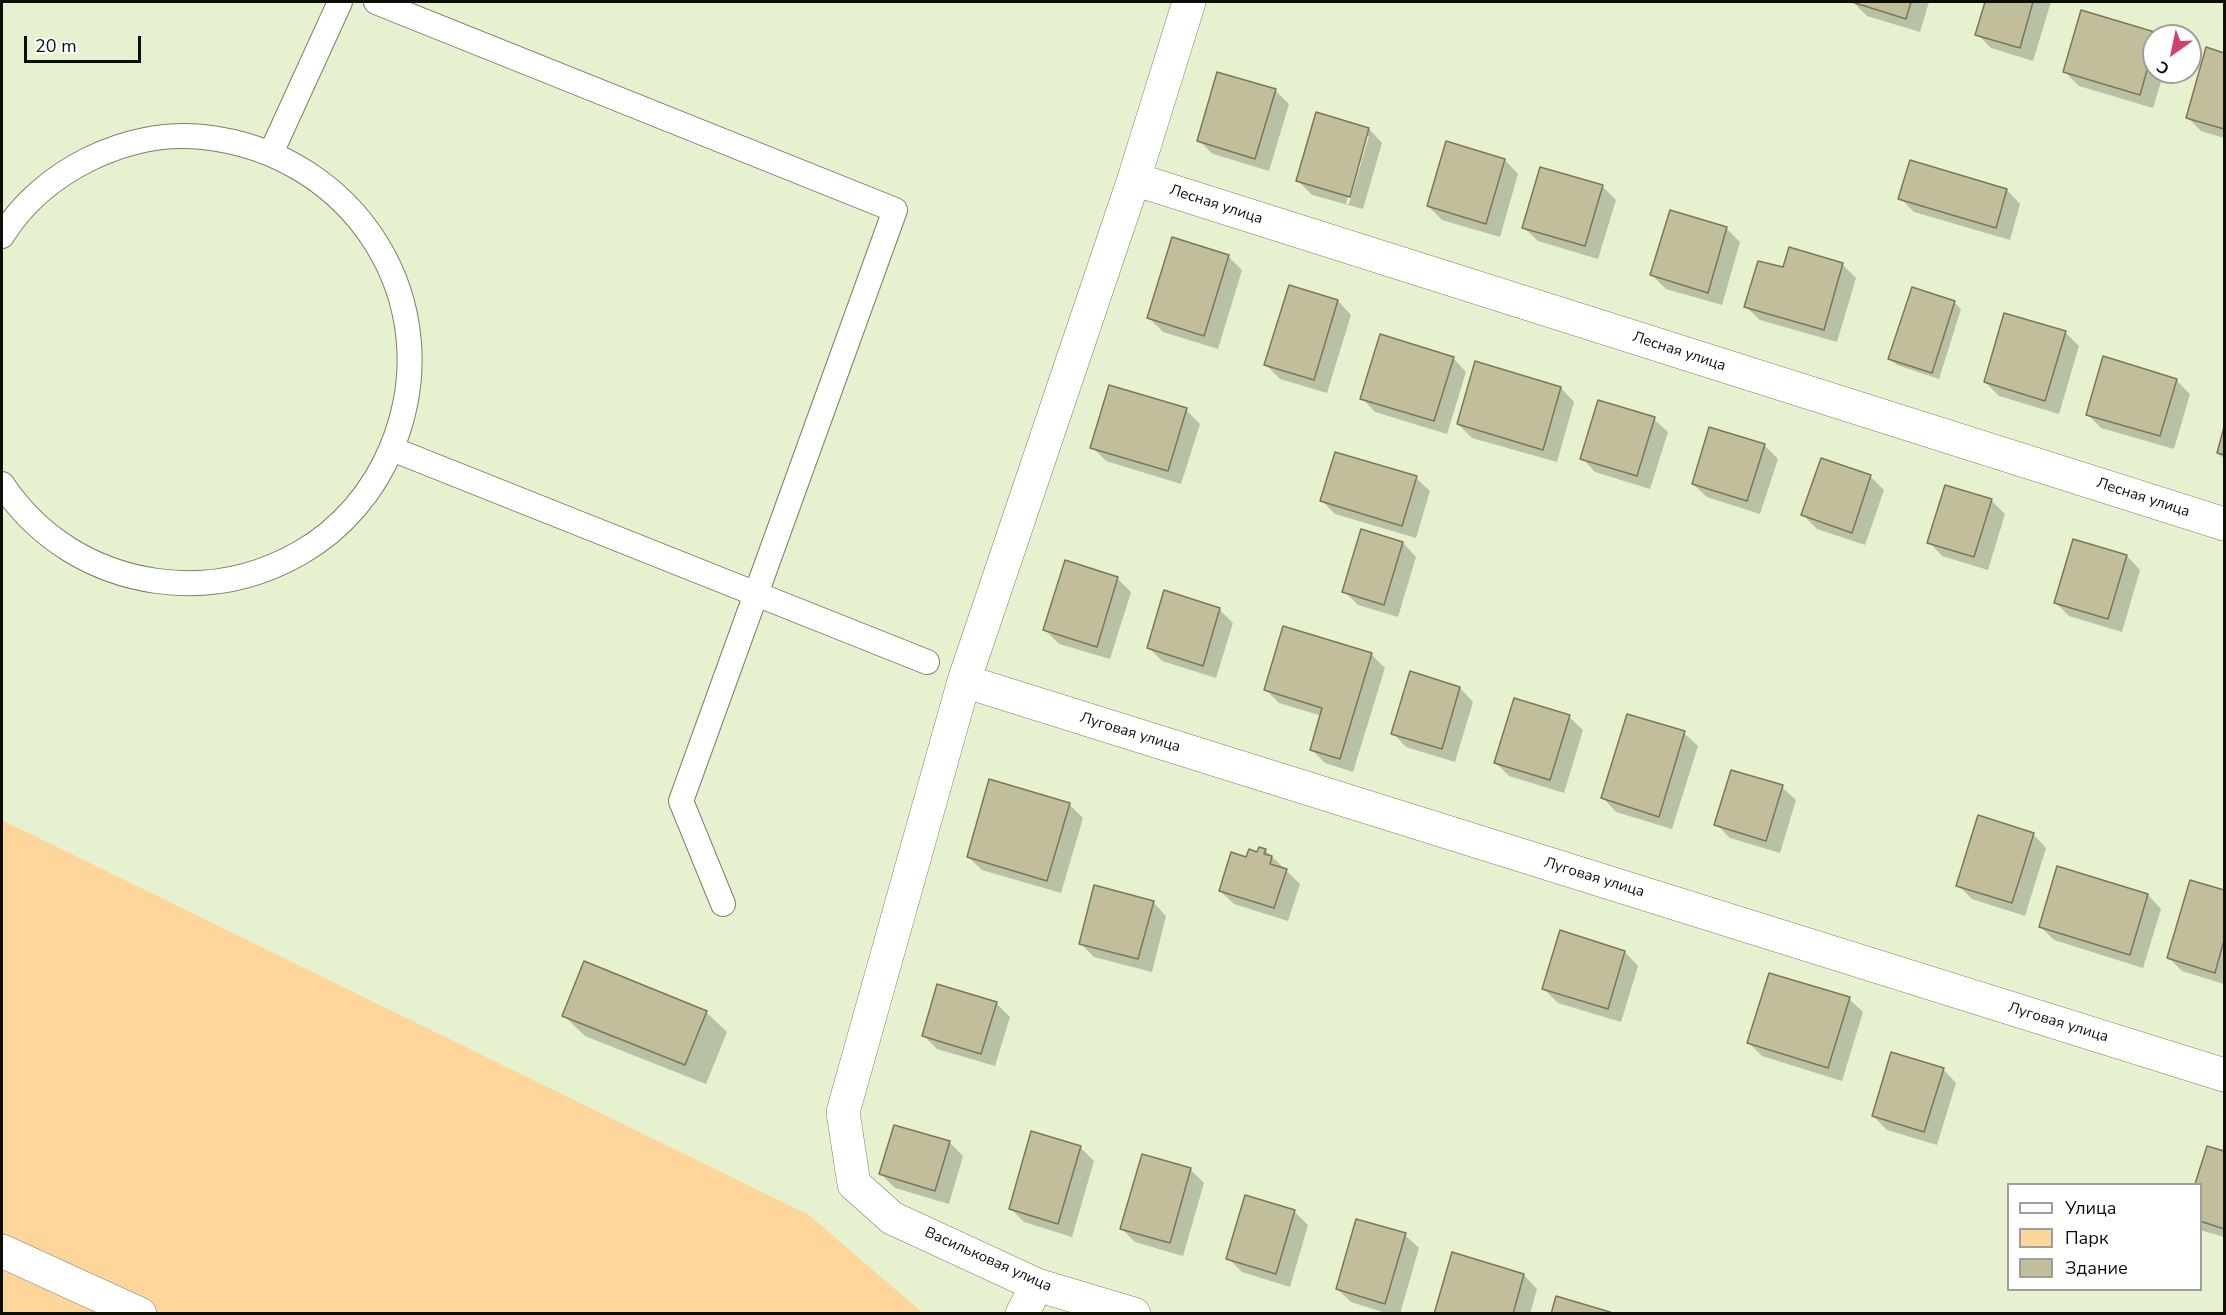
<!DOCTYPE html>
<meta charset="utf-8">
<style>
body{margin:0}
#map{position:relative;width:2226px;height:1315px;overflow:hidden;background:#e6f1d0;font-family:"Nunito Sans",sans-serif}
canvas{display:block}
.frame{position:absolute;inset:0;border:3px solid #0c0f05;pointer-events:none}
.legend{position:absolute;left:2007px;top:1183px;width:195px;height:108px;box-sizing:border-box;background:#fff;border:2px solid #9e9f9b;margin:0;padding:8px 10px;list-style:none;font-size:18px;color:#0c0f05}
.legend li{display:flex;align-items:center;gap:12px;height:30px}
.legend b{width:30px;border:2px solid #9e9f9b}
.north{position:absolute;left:2142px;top:24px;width:60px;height:60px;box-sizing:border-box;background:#fff;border:2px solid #9e9f9b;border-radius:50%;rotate:213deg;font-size:16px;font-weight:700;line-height:24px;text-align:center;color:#0c0f05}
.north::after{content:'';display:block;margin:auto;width:21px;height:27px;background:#d14268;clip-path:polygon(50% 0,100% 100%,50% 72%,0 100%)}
.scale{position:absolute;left:24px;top:36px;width:117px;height:27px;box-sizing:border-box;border:3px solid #0c0f05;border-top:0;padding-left:8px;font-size:18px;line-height:21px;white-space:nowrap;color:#0c0f05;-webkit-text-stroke:4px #fff;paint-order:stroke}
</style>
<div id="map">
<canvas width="2226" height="1315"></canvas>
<div class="frame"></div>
<ul class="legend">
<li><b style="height:8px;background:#fff"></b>Улица</li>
<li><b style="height:16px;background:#fed69b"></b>Парк</li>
<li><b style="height:16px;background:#c2bd9b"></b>Здание</li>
</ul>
<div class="north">С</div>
<div class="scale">20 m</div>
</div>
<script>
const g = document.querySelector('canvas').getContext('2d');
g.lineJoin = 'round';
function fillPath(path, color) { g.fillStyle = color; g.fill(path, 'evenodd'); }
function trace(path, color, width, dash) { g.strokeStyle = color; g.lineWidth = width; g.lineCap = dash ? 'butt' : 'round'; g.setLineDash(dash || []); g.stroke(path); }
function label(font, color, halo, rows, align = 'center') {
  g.font = font + ' "Nunito Sans",sans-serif'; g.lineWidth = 5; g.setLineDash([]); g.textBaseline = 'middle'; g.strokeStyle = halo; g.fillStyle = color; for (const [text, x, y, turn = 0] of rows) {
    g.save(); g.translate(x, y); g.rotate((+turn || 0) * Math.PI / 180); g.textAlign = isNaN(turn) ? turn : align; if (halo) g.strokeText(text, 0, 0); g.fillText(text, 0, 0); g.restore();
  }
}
fillPath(new Path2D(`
 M 2,820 L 809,1215 L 923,1313 L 2,1313 Z`), '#fed69b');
fillPath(new Path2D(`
 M 1853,2 L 1929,2 L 1920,32 L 1867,16 Z
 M 1987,2 L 2051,2 L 2033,61 L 1991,48 L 1977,34 Z
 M 2082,12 L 2159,36 L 2154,36 L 2154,72 L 2164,72 L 2153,108 L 2079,86 L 2065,72 Z
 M 2207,49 L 2224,54 L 2224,138 L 2201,131 L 2187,117 Z
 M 1275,90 L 1289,104 L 1269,171 L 1213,154 L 1199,141 Z
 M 1317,114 L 1369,129 L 1382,143 L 1363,209 L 1312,195 L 1298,181 ZM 1366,136 L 1369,136 L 1349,204 L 1346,204 Z
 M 1447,143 L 1505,160 L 1518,174 L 1500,237 L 1442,220 L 1428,206 Z
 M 1602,186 L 1616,200 L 1598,259 L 1538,241 L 1524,228 Z
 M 2007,190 L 2020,204 L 2010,240 L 1914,212 L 1900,198 Z
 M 1726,228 L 1740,242 L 1722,305 L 1666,289 L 1652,275 Z
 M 1228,256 L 1242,270 L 1218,349 L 1163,332 L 1149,318 Z
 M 1842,264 L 1856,278 L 1837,342 L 1760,320 L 1746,307 L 1784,269 Z
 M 1913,289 L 1955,303 L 1961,309 L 1939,379 L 1897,365 L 1890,359 Z
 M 1338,301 L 1351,315 L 1327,393 L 1280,379 L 1266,365 Z
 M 2065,332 L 2079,346 L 2059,414 L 1999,396 L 1985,382 Z
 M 1453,358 L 1466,372 L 1447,434 L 1375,412 L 1362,398 Z
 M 2176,380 L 2190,394 L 2174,449 L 2101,428 L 2087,414 Z
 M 1561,388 L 1574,402 L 1557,462 L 1472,438 L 1458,424 Z
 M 1186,410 L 1200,424 L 1181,484 L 1106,461 L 1092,447 Z
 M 1654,419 L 1668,432 L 1650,489 L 1595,472 L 1582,458 Z
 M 2224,432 L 2224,459 L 2218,453 Z
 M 1764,445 L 1778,459 L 1760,514 L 1707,497 L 1693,484 Z
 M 1870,476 L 1884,490 L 1865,545 L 1817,529 L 1803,515 Z
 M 1416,478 L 1430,491 L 1416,538 L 1335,514 L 1322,501 Z
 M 1991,500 L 2005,514 L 1988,570 L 1942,556 L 1929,542 Z
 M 2074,540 L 2127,556 L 2140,570 L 2122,632 L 2069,616 L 2055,602 Z
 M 1403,543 L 1416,557 L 1398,617 L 1358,605 L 1344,591 Z
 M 1117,578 L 1131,592 L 1110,659 L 1059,644 L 1045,630 Z
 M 1219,609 L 1233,623 L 1216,678 L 1162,661 L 1149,648 Z
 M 1371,654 L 1385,668 L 1353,772 L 1325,763 L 1311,749 L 1322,716 L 1279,703 L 1265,689 Z
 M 1460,688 L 1473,702 L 1455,762 L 1406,747 L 1393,733 Z
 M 1569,717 L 1583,730 L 1564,793 L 1509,776 L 1496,763 Z
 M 1684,733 L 1698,746 L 1672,829 L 1616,812 L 1603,798 Z
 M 1782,787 L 1796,800 L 1780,853 L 1730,838 L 1716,824 Z
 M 1069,804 L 1083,818 L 1061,893 L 982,870 L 968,857 Z
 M 2033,834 L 2046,848 L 2025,916 L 1972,899 L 1958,885 Z
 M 1265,850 L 1300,884 L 1288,921 L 1234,904 L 1220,891 Z
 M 2191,882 L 2224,892 L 2224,984 L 2182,971 L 2168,957 Z
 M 2148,895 L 2161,909 L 2143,968 L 2054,940 L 2040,926 Z
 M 1153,902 L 1166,916 L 1152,972 L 1094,957 L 1080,943 Z
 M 1561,932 L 1625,952 L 1638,966 L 1621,1022 L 1558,1003 L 1544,989 Z
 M 1849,999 L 1863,1012 L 1842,1081 L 1762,1056 L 1749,1043 Z
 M 996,1003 L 1010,1017 L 995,1066 L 937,1049 L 924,1036 Z
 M 706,1012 L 727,1032 L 706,1084 L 585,1036 L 564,1016 Z
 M 1943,1069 L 1956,1083 L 1937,1145 L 1887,1130 L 1873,1116 Z
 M 949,1142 L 963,1156 L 949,1204 L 895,1188 L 881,1174 Z
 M 1080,1147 L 1094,1161 L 1072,1237 L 1024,1222 L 1010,1208 Z
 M 2208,1148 L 2224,1153 L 2224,1237 L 2200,1230 L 2200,1184 L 2197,1184 Z
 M 1143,1156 L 1191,1170 L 1204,1183 L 1183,1256 L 1135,1242 L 1122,1229 Z
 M 1294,1211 L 1308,1225 L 1290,1287 L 1242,1272 L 1228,1258 Z
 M 1405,1235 L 1419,1248 L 1400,1314 L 1389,1314 L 1351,1302 L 1337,1289 Z
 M 1524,1275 L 1537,1289 L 1530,1314 L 1436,1314 Z`), '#0003');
const building = new Path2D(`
 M 1852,2 L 1911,2 L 1906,19 Z
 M 1985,2 L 2033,2 L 2020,48 L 1975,35 Z
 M 2081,10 L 2158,33 L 2154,36 L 2154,45 L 2140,95 L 2063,72 Z
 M 2206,47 L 2224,53 L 2224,129 L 2186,118 Z
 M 1217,72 L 1276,89 L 1255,159 L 1197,141 Z
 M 1316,112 L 1369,128 L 1350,197 L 1296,181 Z
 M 1446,141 L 1505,159 L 1486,224 L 1427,206 Z
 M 1910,160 L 2007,189 L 1996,228 L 1898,199 Z
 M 1540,167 L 1603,185 L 1585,246 L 1522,228 Z
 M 1670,210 L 1727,227 L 1708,293 L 1650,275 Z
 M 1172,237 L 1229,255 L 1204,336 L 1147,318 Z
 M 1789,247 L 1843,263 L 1824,330 L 1744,307 L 1758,261 L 1783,267 Z
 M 1289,285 L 1338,300 L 1314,380 L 1264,365 Z
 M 1912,287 L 1955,301 L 1932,373 L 1888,359 Z
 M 2004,313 L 2066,331 L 2045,401 L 1984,382 Z
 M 1380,334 L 1454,357 L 1434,421 L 1360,399 Z
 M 2103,356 L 2177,379 L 2160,436 L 2086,415 Z
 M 1475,361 L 1561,387 L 1543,450 L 1457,424 Z
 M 1109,385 L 1187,408 L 1168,471 L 1090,448 Z
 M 1598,400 L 1655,417 L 1637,476 L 1580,459 Z
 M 1709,427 L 1765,444 L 1747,501 L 1692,484 Z
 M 2224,427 L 2224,455 L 2217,453 Z
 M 1335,452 L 1417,476 L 1402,526 L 1320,501 Z
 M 1821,458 L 1871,475 L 1852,533 L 1801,515 Z
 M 1945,485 L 1992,499 L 1974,557 L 1927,543 Z
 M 1361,529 L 1403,542 L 1384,605 L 1342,592 Z
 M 2073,539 L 2127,555 L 2108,619 L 2054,603 Z
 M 1065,560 L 1118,577 L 1097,647 L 1043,630 Z
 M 1164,590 L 1220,608 L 1203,666 L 1147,648 Z
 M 1283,626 L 1372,653 L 1340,759 L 1310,750 L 1322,708 L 1264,690 Z
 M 1410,671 L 1460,687 L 1442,749 L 1391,734 Z
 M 1514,698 L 1570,715 L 1550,780 L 1494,763 Z
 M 1627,714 L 1685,731 L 1659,817 L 1601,798 Z
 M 1731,770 L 1783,785 L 1766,841 L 1714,825 Z
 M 989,779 L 1070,803 L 1047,881 L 967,857 Z
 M 1978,815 L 2034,833 L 2012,903 L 1956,886 Z
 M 1259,847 L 1266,849 L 1264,854 L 1272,856 L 1270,864 L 1287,869 L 1274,908 L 1219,891 L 1231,852 L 1246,857 L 1249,849 L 1257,852 Z
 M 2057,866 L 2148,894 L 2130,955 L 2039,927 Z
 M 2190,880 L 2224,890 L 2224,940 L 2215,973 L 2167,958 Z
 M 1094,885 L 1154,901 L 1138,959 L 1079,944 Z
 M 1560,930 L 1625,951 L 1608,1009 L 1542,989 Z
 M 584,961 L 707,1011 L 685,1065 L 562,1016 Z
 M 1769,973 L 1850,997 L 1828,1068 L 1747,1043 Z
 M 937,984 L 997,1002 L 981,1054 L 922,1036 Z
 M 1891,1052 L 1944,1068 L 1924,1132 L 1872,1116 Z
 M 894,1125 L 950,1141 L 935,1191 L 879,1174 Z
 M 1031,1131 L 1081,1146 L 1058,1224 L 1009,1209 Z
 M 2207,1146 L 2224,1151 L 2224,1229 L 2200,1221 L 2200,1184 L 2195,1184 Z
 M 1142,1154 L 1191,1168 L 1170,1243 L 1120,1229 Z
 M 1245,1195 L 1295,1210 L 1276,1274 L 1226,1259 Z
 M 1356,1219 L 1406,1233 L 1385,1304 L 1336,1289 Z
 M 1452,1252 L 1524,1274 L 1513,1314 L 1434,1314 Z
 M 1556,1296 L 1610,1312 L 1609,1314 L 1551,1314 Z`);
fillPath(building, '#c2bd9b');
trace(building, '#7c7757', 1.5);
const lane = new Path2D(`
 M 376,2 L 895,210 L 681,801 L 723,904
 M 271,153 L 340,2
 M 2,236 C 42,171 127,129 203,137 C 355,153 451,303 392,447 C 374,491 342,529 300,553 C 256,578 207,588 157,581 C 93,572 38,538 2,484
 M 392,449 L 927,662`);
const street = new Path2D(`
 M 1134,179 L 2224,524
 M 964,681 L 2224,1075
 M 2,1251 L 140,1314
 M 1022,1314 L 1037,1285
 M 1134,1314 L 1037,1285 L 892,1218 L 854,1184 L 843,1112 L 964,681 L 1134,179 L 1189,2`);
trace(lane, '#788263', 26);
trace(street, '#788263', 34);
trace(lane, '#fff', 24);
trace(street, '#fff', 33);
label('15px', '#0c0f05', '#fff', [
 ["Лесная улица",1216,205,18],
 ["Лесная улица",1679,352,18],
 ["Лесная улица",2143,498,18],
 ["Луговая улица",1130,733,17],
 ["Луговая улица",1594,878,17],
 ["Луговая улица",2058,1023,17],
 ["Васильковая улица",988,1260,24]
]);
</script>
